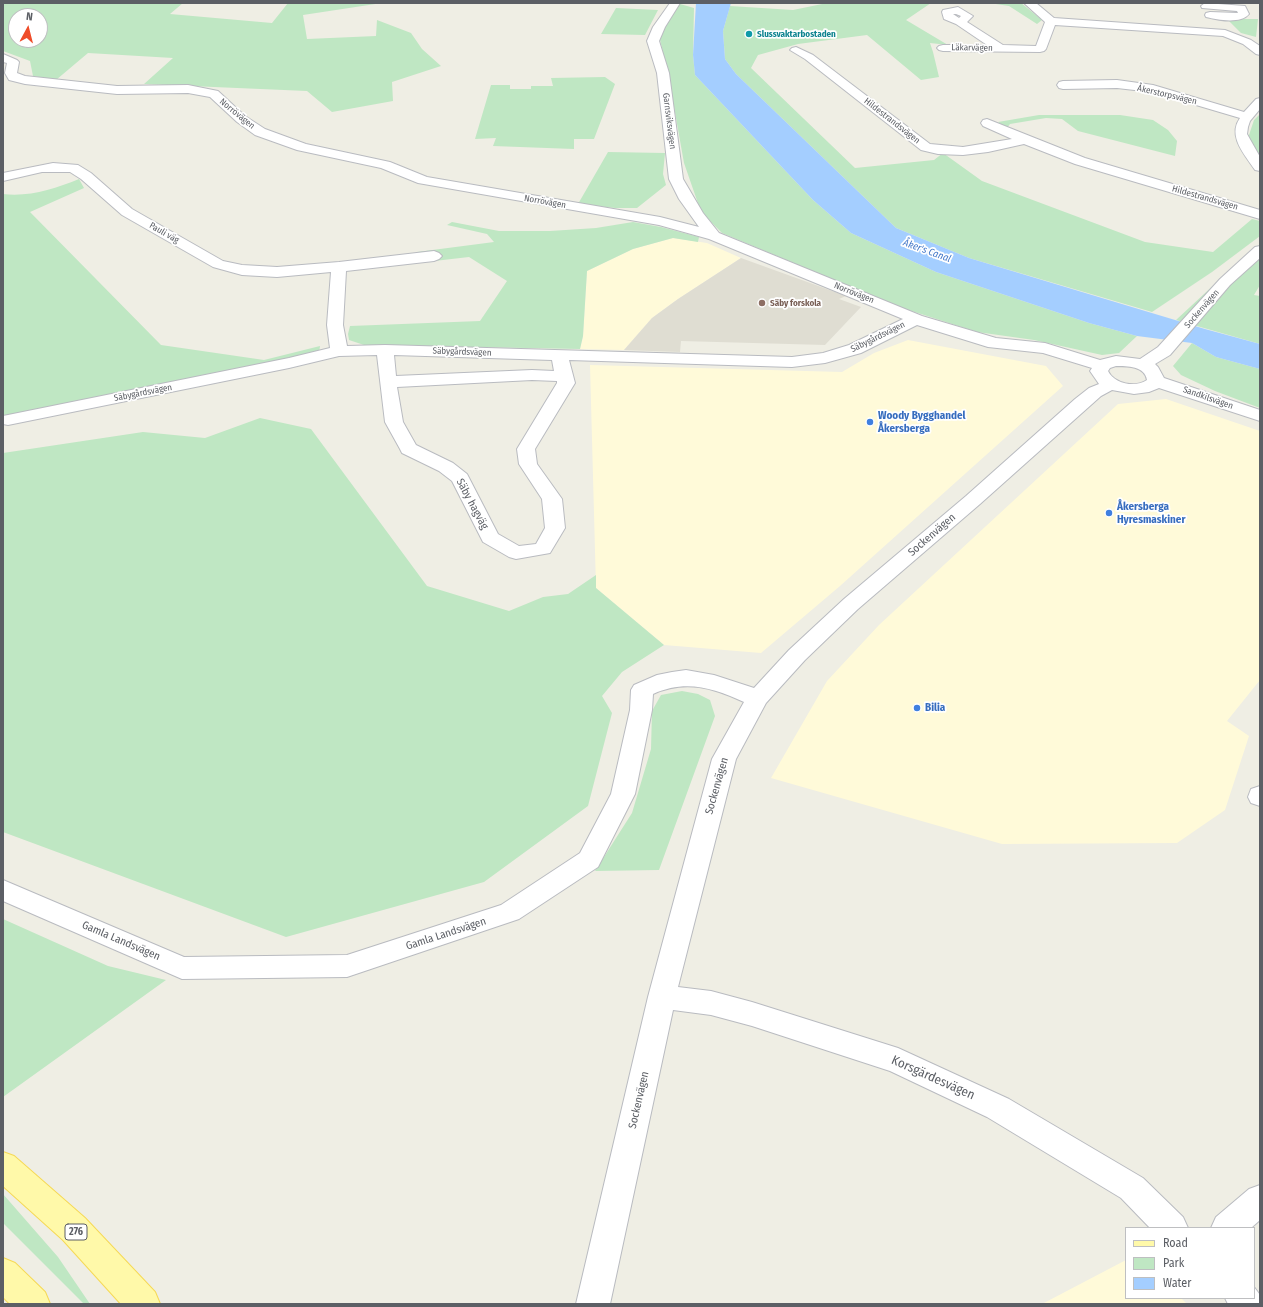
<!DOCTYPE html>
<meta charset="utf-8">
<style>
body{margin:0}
#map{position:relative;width:1263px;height:1307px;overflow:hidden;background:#efeee4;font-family:"Fira Sans Condensed",sans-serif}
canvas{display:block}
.frame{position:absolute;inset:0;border:4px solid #5c5f65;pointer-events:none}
.legend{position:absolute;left:1125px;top:1227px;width:130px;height:72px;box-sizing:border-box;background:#fff;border:1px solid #bebfc1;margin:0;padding:5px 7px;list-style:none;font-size:12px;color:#5c5f65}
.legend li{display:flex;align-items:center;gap:8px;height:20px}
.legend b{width:20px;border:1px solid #bebfc1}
.north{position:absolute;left:8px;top:8px;width:40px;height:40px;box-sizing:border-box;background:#fff;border:1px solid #bebfc1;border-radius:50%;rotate:7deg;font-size:11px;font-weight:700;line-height:16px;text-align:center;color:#5c5f65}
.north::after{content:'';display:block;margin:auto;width:14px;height:18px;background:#ef4c29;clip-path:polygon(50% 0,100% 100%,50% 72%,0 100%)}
</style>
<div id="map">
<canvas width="1263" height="1307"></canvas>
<div class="frame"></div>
<ul class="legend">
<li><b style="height:5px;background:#fff9a9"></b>Road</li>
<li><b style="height:11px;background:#bfe7c3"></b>Park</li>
<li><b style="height:11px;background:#a4ceff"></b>Water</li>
</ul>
<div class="north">N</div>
</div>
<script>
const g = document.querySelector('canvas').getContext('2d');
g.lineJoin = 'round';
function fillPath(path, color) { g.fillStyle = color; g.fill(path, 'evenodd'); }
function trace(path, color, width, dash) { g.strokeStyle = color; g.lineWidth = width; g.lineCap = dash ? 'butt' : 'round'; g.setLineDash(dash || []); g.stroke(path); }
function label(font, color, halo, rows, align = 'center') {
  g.font = font + ' "Fira Sans Condensed",sans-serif'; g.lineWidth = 3.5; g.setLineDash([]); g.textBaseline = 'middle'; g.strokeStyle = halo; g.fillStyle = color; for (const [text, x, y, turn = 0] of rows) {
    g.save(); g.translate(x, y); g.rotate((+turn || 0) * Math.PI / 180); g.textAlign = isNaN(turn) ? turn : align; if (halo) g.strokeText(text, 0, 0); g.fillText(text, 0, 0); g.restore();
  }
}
fillPath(new Path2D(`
 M 673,238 L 707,243 L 741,258 L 678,299 L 652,318 L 624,350 L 580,349 L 583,337 L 587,271 L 633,249 Z
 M 908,340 L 1046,366 L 1063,386 L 840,586 L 761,653 L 664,645 L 596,588 L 590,365 L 842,372 L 874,353 Z
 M 1166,399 L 1260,431 L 1260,680 L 1227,721 L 1249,736 L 1225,810 L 1177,843 L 1002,844 L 771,778 L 827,681 L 879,625 L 1118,404 Z
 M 1126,1260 L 1126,1298 L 1181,1298 L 1187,1304 L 1042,1304 Z`), '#fffad9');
fillPath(new Path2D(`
 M 741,258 L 846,296 L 839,299 L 861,307 L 825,345 L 681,341 L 680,352 L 624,350 L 652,318 L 678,299 Z`), '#dfddd2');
fillPath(new Path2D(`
 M 3,3 L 183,3 L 170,14 L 272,23 L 288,3 L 382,3 L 303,15 L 307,39 L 376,36 L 377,20 L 411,33 L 422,49 L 441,66 L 392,82 L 393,101 L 332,112 L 307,91 L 144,84 L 173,58 L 88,53 L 56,80 L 33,76 L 30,61 L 3,51 ZM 16,16 L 40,16 L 40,40 L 16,40 Z
 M 827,3 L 931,3 L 906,20 L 948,45 L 930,43 L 933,52 L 939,77 L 921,80 L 867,35 L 798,44 L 758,55 L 751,68 L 855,168 L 934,160 L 943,153 L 982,181 L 1145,242 L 1213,252 L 1252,219 L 1260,221 L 1260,236 L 1212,272 L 1152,312 L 969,258 L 896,228 L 736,74 L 725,59 L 723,31 L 730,6 L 793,10 Z
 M 989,3 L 1021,3 L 1042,20 L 1037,24 L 1009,6 Z
 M 680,4 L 694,8 L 693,55 L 695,75 L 813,200 L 851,233 L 936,272 L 1089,323 L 1137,336 L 1119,353 L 1102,355 L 1034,340 L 977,332 L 896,306 L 722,233 L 701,212 L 684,163 L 668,73 L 660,40 L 667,21 Z
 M 616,8 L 658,10 L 645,35 L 601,34 Z
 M 1227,19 L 1258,19 L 1256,37 L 1241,33 Z
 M 605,77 L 615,84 L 594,139 L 574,139 L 574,149 L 493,146 L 496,138 L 475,139 L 491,85 L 510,85 L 510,89 L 531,89 L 531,86 L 553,86 L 551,78 Z
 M 1260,114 L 1260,157 L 1248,138 L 1254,120 Z
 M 1039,115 L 1120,115 L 1153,120 L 1168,130 L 1177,141 L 1175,156 L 1078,131 L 1062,119 L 1046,118 L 1010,124 L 1007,128 L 998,122 Z
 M 608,152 L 665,153 L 663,174 L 666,185 L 637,208 L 615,208 L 578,204 Z
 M 79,179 L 84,188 L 30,212 L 161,345 L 264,360 L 320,346 L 319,353 L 3,417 L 3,194 C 30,197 54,189 79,179 Z
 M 452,222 L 499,231 L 550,231 L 596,228 L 633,222 L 661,227 L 699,237 L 698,242 L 673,238 L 633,249 L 587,271 L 583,336 L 580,349 L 364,345 L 349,340 L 348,334 L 350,326 L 480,321 L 507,281 L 469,257 L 417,263 L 417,252 L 494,242 L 487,234 L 447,225 Z
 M 1260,259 L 1260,285 L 1254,295 L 1260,296 L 1260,344 L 1176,320 L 1218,281 Z
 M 1192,343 L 1216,357 L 1260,369 L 1260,408 L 1215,391 L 1181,375 L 1173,366 Z
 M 260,418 L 311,429 L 427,586 L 509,611 L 543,597 L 568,594 L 596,575 L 596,588 L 664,645 L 622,672 L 602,696 L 612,713 L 588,806 L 484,882 L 286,937 L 3,832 L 3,453 L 143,432 L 205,438 Z
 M 682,691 L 698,694 L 710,700 L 715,716 L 659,870 L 595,871 L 632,813 L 651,749 L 652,711 L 661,695 Z
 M 3,919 L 108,966 L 166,980 L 3,1097 Z
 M 3,1194 L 58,1257 L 90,1304 L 84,1304 L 3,1223 Z`), '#bfe7c3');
fillPath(new Path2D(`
 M 696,3 L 731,3 L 723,31 L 725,59 L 736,74 L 896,228 L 969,258 L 1205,329 L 1260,344 L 1260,369 L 1216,357 L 1192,343 L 1137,336 L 1089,323 L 936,272 L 851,233 L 813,200 L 695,75 L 693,55 Z`), '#a4ceff');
const minor = new Path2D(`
 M 670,3 L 680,3 L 665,27 L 659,41 L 669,73 L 683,179 L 703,213 L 719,233 L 922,316 L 996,338 L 1045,343 L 1100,360 L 1116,356 L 1140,359 L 1158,347 L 1220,279 L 1255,247 L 1260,246 L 1260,258 L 1230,285 L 1170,355 L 1155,364 L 1158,367 L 1164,378 L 1260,410 L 1260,421 L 1159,388 L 1149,392 L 1134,394 L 1112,390 L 1101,396 L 980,504 L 858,609 L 805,660 L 766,703 L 736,759 L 678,987 L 711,991 L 752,1002 L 898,1048 L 1009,1099 L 1143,1178 L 1183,1217 L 1188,1228 L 1150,1228 L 1121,1198 L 987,1117 L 890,1071 L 752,1026 L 711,1015 L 673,1010 L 610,1304 L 576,1304 L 648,997 L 712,759 L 744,702 C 713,688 686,679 653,694 L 652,710 L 635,794 L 598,867 L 519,919 L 347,977 L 182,979 L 3,901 L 3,880 L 184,957 L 347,955 L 501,905 L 580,853 L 611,794 L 630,710 L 631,690 L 634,685 L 657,675 L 672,672 L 686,670 L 714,675 L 754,688 L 789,650 L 844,599 L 966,496 L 1075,399 L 1089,388 L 1099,384 L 1090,371 L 1092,368 L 1043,353 L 988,347 L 917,325 L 861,353 L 825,363 L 792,367 L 569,360 L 575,383 L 535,449 L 537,464 L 562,499 L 565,528 L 550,553 L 516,559 L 509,557 L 483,542 L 452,481 L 439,471 L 402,453 L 400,449 L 385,422 L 377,355 L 339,356 L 289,368 L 8,425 L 3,424 L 3,416 L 8,415 L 289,358 L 330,348 L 327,325 L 331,272 L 277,277 L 242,275 L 213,267 L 122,215 L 81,179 L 70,172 L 42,172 L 3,181 L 3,173 L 53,163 L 78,165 L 91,173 L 132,209 L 223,261 L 242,265 L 277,267 L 339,262 L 434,251 L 439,253 L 442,256 L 439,259 L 434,261 L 346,271 L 343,325 L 347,346 L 385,345 L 792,357 L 823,353 L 849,345 L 903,319 L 709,239 L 659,225 L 418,183 L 381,168 L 297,150 L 255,135 L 237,122 L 210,97 L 188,93 L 117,94 L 25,84 L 9,80 L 5,73 L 7,63 L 3,62 L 3,54 L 17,60 L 19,62 L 17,73 L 25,76 L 117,86 L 188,85 L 218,91 L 245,116 L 265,129 L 306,144 L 390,162 L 427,177 L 660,217 L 699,227 L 679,199 L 669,179 L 657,73 L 647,41 L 653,27 ZM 394,355 L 552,360 L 554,371 L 532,370 L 396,376 ZM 1116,366 C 1127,366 1145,366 1147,380 C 1136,388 1114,384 1108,371 L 1110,368 ZM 532,380 L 557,381 L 557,383 L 517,449 L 519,464 L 542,499 L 545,528 L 536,544 L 519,546 L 498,534 L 467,474 L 453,463 L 416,445 L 403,422 L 397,387 Z
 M 1024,3 L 1036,3 L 1054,18 L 1225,30 L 1251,40 L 1260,46 L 1260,55 L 1256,54 L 1243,44 L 1223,36 L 1055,25 L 1046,49 L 1044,51 L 1040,52 L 943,51 L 939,50 L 937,48 L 939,46 L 943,45 L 987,45 L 956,24 L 944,19 L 942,12 L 943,10 L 958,7 L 973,16 L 967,22 L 1003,45 L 1036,46 L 1045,22 ZM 953,14 L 956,14 L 961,16 L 959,18 Z
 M 1205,3 L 1245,6 L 1249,14 C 1241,24 1218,20 1206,17 L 1205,15 L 1206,13 L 1210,12 L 1238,13 L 1237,11 L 1202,8 L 1201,6 Z
 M 796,47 L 813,55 L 930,144 L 963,147 L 1012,139 L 983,126 L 981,123 L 983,120 L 987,119 L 1085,158 L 1260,210 L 1260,219 L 1075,164 L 1024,144 L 988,152 L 963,155 L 938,154 L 921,150 L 805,59 L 790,50 L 792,48 Z
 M 1117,80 L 1153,85 L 1244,112 L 1256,99 L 1260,98 L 1260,109 L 1250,121 L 1248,127 L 1247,134 L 1260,157 L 1260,171 L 1255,170 C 1245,155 1227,136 1240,118 L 1152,92 L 1117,88 L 1063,89 L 1059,88 L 1057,85 L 1059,82 L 1063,81 Z
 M 1260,786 L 1260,806 L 1251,803 L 1248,797 L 1251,789 Z
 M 1260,1185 L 1260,1220 L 1251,1228 L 1211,1228 L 1216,1217 L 1249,1189 Z
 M 1254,1287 L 1260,1295 L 1260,1304 L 1228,1304 L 1225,1298 L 1254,1298 Z`);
const major = new Path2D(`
 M 3,1152 L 14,1156 L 85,1218 L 155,1292 L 160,1304 L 121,1304 L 63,1240 L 3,1186 Z
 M 3,1258 L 15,1263 L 45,1292 L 50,1304 L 10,1304 L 3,1297 Z`);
trace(minor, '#b9bbc0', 2);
trace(major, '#f6d955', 2);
fillPath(minor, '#fff');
fillPath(major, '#fff9a9');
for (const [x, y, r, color] of [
 [749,34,4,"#0f9aa8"],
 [762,303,4,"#8d6e63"],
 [870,422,4,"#3f7fe0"],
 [1109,513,4,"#3f7fe0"],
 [917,708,4,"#3f7fe0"]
]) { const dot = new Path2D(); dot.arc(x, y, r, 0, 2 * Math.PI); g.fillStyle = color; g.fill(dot); trace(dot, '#fff', 1.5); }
label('bold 9px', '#0d838f', '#fff', [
 ["Slussvaktarbostaden",757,34]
], 'left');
label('9px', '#5c5f65', '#fff', [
 ["Läkarvägen",972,48,1],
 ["Åkerstorpsvägen",1167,95,13],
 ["Norrövägen",237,114,39],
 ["Garnsviksvägen",669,121,83],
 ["Hildestrandsvägen",892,121,38],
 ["Hildestrandsvägen",1205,198,16],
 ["Norrövägen",545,202,10],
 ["Pauli väg",164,233,30],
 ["Norrövägen",854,293,22],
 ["Sockenvägen",1202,309,-49],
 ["Säbygårdsvägen",878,337,-26],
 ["Säbygårdsvägen",462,352,2],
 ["Säbygårdsvägen",143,393,-11],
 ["Sandkilsvägen",1208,398,19]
]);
label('bold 9px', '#785e54', '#fff', [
 ["Säby forskola",770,303]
], 'left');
label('italic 10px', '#4176c8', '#fff', [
 ["Åker's Canal",927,251,20]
]);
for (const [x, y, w] of [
 [76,1232,22]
]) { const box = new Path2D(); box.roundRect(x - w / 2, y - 8, w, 16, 3); g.fillStyle = '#fff'; g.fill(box); trace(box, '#5c5f65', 1); }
label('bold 10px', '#5c5f65', null, [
 ["276",76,1232]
]);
label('bold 11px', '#366cbe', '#fff', [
 ["Woody Bygghandel",878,416],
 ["Åkersberga",878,429],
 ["Åkersberga",1117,507],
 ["Hyresmaskiner",1117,520],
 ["Bilia",925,708]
], 'left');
label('11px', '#5c5f65', '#fff', [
 ["Säby hagväg",472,504,62],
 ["Sockenvägen",932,535,-41],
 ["Sockenvägen",717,786,-74],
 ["Gamla Landsvägen",446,934,-18],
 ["Gamla Landsvägen",121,941,23],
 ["Sockenvägen",639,1100,-77]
]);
label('13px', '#5c5f65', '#fff', [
 ["Korsgärdesvägen",933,1078,24]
]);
</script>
